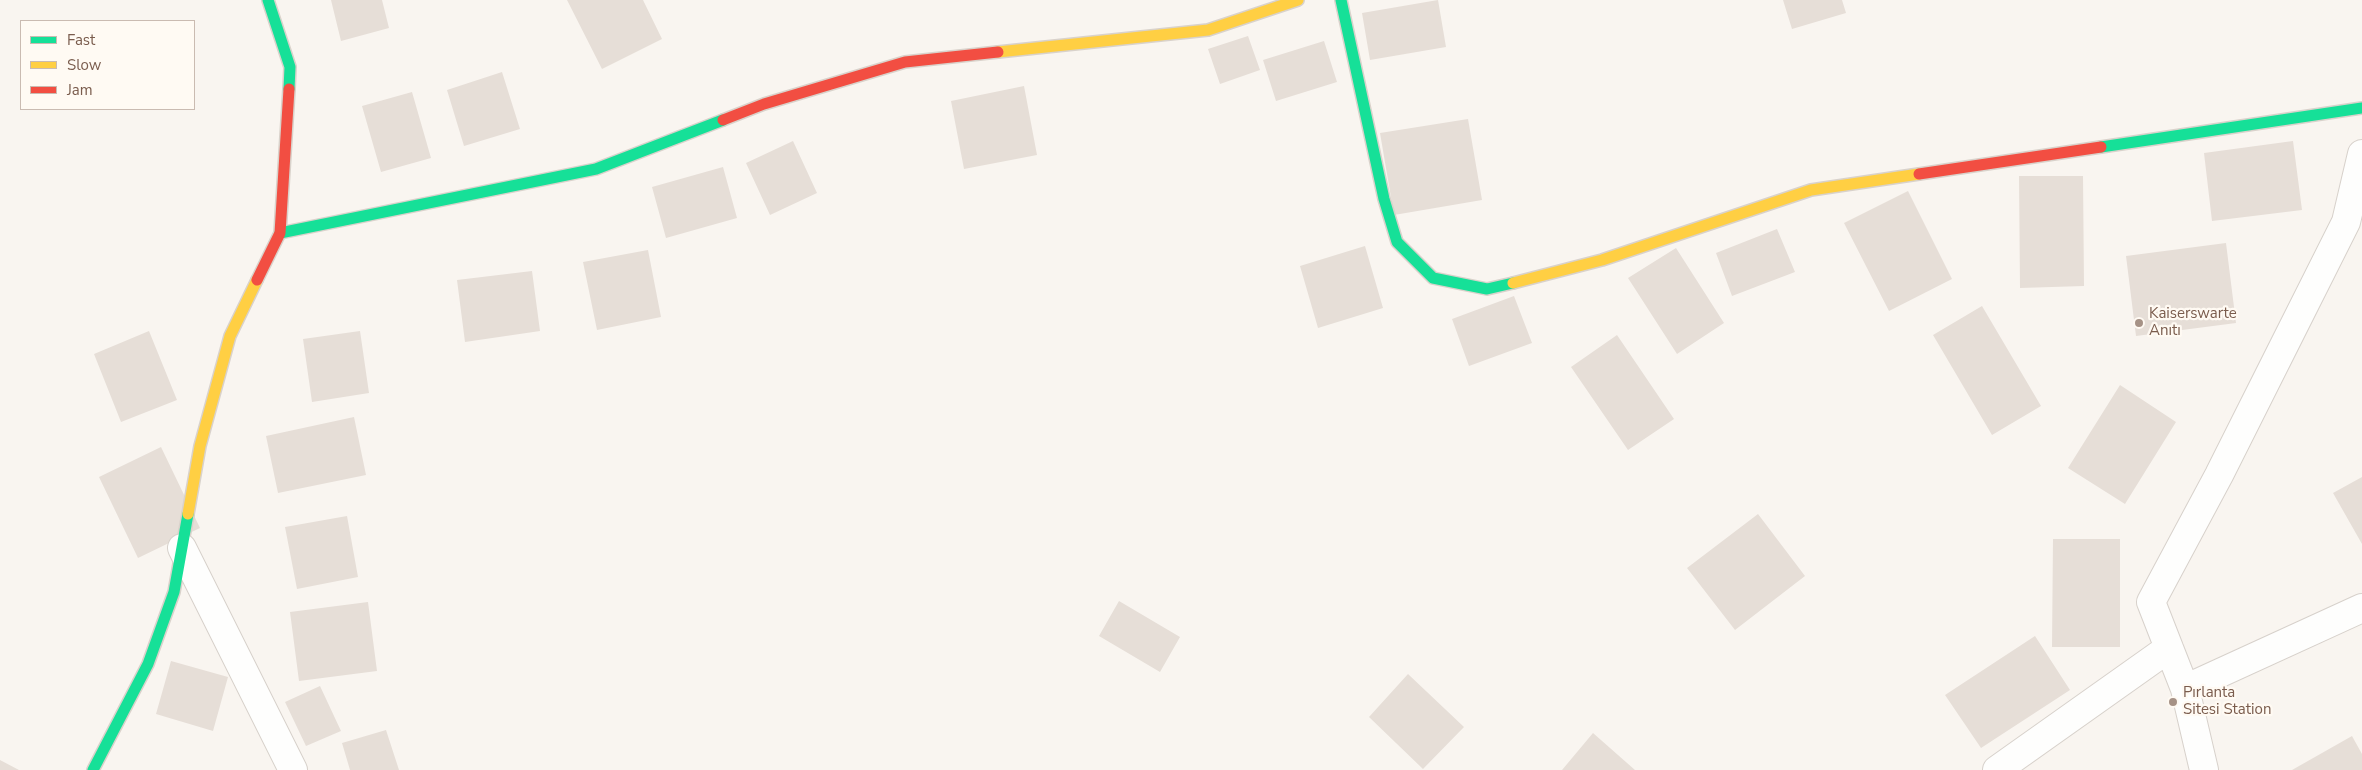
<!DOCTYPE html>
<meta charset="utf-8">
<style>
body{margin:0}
#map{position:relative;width:2362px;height:770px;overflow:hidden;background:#f9f5f0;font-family:"Nunito Sans",sans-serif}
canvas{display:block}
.legend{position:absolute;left:20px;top:20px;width:175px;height:90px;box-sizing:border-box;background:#fffaf3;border:1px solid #cabbb1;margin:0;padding:6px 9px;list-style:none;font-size:15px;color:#7a5c4d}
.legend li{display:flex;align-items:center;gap:10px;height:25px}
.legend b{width:25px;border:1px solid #cabbb1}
</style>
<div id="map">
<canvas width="2362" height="770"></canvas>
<ul class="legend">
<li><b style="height:6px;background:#16e098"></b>Fast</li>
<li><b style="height:6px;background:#ffcf43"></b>Slow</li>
<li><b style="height:6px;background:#f24e42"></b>Jam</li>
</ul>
</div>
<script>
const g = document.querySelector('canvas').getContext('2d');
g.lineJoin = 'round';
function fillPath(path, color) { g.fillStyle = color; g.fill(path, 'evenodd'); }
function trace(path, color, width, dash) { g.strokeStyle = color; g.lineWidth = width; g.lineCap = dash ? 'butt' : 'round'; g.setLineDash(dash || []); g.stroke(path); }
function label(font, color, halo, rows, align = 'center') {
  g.font = font + ' "Nunito Sans",sans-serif'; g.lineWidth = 4.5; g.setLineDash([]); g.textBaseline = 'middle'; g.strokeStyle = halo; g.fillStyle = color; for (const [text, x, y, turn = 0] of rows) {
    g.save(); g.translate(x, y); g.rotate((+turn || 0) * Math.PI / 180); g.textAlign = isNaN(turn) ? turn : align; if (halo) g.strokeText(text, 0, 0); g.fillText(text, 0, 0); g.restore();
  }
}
fillPath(new Path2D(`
 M 331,0 L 382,0 L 389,28 L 341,41 Z
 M 567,0 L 643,0 L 662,39 L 602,69 Z
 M 1438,0 L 1446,47 L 1370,60 L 1362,13 Z
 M 1783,0 L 1842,0 L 1846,13 L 1792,29 Z
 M 1248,36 L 1260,70 L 1220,84 L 1208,49 Z
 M 1324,41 L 1337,82 L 1276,101 L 1263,60 Z
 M 502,72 L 520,129 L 464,146 L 447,90 Z
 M 1024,86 L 1037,155 L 964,169 L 951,101 Z
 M 412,92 L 431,158 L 381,172 L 362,106 Z
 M 1468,119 L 1482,200 L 1394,215 L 1380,133 Z
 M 793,141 L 817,193 L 770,215 L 746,163 Z
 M 2293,141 L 2302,210 L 2212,221 L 2204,153 Z
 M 723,167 L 737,218 L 666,238 L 652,187 Z
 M 2019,176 L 2083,176 L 2084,286 L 2020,288 Z
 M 1908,191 L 1952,279 L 1889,311 L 1844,223 Z
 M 1777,229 L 1795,272 L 1732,296 L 1716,253 Z
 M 2226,243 L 2236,323 L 2136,336 L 2126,256 Z
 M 1365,246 L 1383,308 L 1318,328 L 1300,266 Z
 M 1676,248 L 1724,323 L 1677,354 L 1628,278 Z
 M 648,250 L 661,317 L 597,330 L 583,262 Z
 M 532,271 L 540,331 L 465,342 L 457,280 Z
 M 1514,296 L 1532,343 L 1469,366 L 1452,319 Z
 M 1982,306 L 2041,406 L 1992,435 L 1933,335 Z
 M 149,331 L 177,400 L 121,422 L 94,354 Z
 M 360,331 L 369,393 L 312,402 L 303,339 Z
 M 1617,335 L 1674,419 L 1628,450 L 1571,367 Z
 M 2120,385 L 2176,422 L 2125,504 L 2068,468 Z
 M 354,417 L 366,475 L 278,493 L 266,436 Z
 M 161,447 L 200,528 L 138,558 L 99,477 Z
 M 2362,477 L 2362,544 L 2333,493 Z
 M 1758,514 L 1805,576 L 1735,630 L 1687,568 Z
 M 347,516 L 358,577 L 297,589 L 285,527 Z
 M 2053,539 L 2120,539 L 2120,647 L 2052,647 Z
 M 1119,601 L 1180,637 L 1160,672 L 1099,636 Z
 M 368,602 L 377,671 L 299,681 L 290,612 Z
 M 2035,636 L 2070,690 L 1981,748 L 1945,695 Z
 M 171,661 L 228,677 L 213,731 L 156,714 Z
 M 1408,674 L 1464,727 L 1423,769 L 1369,717 Z
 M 320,686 L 341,731 L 306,746 L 285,702 Z
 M 386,730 L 399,770 L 350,770 L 342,743 Z
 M 1593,733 L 1635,770 L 1562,770 Z
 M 2352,736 L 2362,754 L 2362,770 L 2292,770 Z
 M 0,760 L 19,770 L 0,770 Z`), '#e6ded7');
const street = new Path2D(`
 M 182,548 L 293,770
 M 2185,689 L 2362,608
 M 1997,770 L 2169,648
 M 2204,770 L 2185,689 L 2151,602 L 2219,475 L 2346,222 L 2362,154`);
const fast = new Path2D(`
 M 268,0 L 290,67 L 289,89
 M 1341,0 L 1384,199 L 1397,242 L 1433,278 L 1487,289 L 1513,283
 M 2101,147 L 2362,108
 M 280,233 L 596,169 L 723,120
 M 93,770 L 148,664 L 174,592 L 188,514`);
const slow = new Path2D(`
 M 998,52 L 1208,30 L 1298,0
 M 1513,283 L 1602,260 L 1811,190 L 1919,174
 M 188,514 L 200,446 L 230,336 L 257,280`);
const jam = new Path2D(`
 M 723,120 L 764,104 L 905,62 L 998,52
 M 1919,174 L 2101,147
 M 257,280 L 280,233 L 289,89`);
trace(street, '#d7d1cb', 30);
trace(fast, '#d9d2cb', 14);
trace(slow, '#d9d2cb', 14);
trace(jam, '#d9d2cb', 14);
trace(street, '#fefefd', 28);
trace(fast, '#16e098', 11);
trace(slow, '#ffcf43', 11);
trace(jam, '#f24e42', 11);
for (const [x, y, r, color] of [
 [2139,323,5,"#a69286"],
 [2173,702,5,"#a69286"]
]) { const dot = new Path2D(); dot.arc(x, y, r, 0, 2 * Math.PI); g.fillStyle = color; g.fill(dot); trace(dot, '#fffaf3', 2); }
label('15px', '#7a5c4d', '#fffaf3', [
 ["Kaiserswarte",2149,314],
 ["Anıtı",2149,331],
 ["Pırlanta",2183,693],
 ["Sitesi Station",2183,710]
], 'left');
</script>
